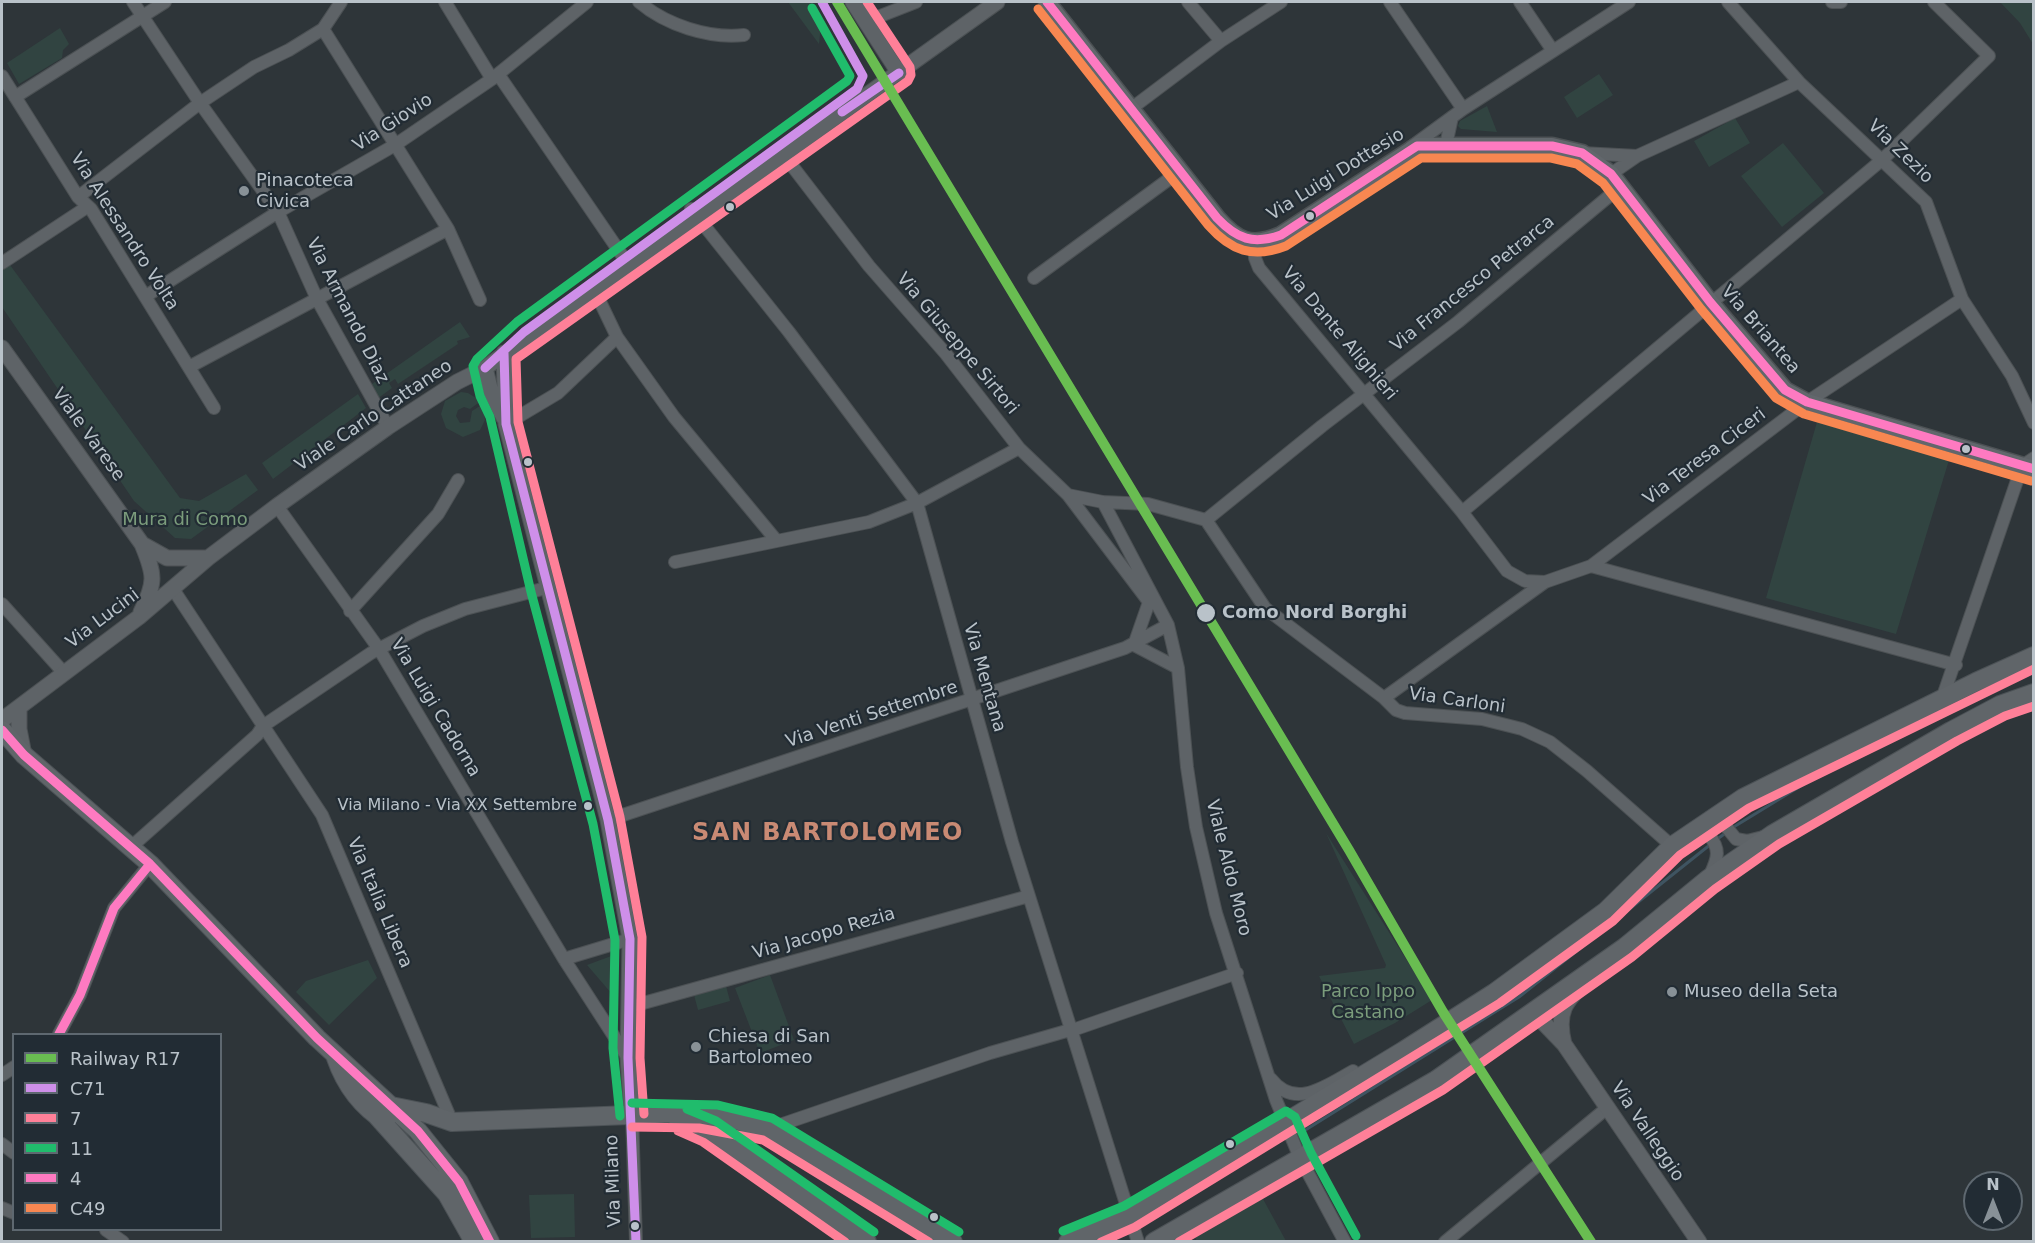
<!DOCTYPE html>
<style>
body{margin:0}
#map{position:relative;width:2035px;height:1243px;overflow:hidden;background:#2e3539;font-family:"DejaVu Sans",sans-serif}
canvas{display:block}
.frame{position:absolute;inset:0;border:3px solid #b9c2c9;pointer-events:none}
.legend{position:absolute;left:12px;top:1033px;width:210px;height:198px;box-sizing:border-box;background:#222c34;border:2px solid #5e6870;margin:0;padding:8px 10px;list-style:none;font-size:18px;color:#b9c2c9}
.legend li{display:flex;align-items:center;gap:12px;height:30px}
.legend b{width:30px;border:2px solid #5e6870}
.north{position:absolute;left:1963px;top:1171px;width:60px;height:60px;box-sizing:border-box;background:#222c34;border:2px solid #5e6870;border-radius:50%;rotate:0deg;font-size:16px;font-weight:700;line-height:24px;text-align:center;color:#b9c2c9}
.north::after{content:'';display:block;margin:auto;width:21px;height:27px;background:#889197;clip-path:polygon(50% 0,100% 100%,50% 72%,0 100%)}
</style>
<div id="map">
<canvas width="2035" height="1243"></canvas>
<div class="frame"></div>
<ul class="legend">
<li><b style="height:8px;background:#69bd51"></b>Railway R17</li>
<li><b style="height:8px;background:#ce8fe9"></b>C71</li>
<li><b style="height:8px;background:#ff8098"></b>7</li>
<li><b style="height:8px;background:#20bc6c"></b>11</li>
<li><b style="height:8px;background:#fe7ac1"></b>4</li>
<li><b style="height:8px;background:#f88751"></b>C49</li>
</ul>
<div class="north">N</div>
</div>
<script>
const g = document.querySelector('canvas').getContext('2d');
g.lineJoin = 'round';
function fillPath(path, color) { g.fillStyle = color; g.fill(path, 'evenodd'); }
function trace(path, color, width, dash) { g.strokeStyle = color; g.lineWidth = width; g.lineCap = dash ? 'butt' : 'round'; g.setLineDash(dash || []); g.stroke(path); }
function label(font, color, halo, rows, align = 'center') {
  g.font = font + ' "DejaVu Sans",sans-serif'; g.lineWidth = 4.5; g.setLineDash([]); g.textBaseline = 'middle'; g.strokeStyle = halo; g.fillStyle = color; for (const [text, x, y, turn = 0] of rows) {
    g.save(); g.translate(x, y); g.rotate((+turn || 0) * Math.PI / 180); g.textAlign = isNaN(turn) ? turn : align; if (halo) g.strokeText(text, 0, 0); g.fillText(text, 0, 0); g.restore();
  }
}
fillPath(new Path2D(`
 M 788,2 L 810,2 L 821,25 L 819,44 Z
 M 2000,2 L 2033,2 L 2033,44 L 2020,23 Z
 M 60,28 L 69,44 L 63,50 L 62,58 L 19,84 L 7,63 Z
 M 1599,74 L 1613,95 L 1577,118 L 1564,97 Z
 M 1487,106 L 1497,132 L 1461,129 L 1458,126 L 1460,121 Z
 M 1735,118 L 1750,143 L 1709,167 L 1694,141 Z
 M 1783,143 L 1824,193 L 1782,227 L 1741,176 Z
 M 2,254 L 180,498 L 199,501 L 246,474 L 258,490 L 191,539 L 175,538 L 134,501 L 2,307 Z
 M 460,322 L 470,337 L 457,341 L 458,344 L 398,384 L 395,379 L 389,383 L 392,388 L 377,399 L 369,386 Z
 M 461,392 L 468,393 L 481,401 L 470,409 L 464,407 L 458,410 L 456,416 L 460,423 L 470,422 L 472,411 L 483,404 L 485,420 L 480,430 L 463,437 L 446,428 L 441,414 L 445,401 Z
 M 358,394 L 366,408 L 273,479 L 262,463 Z
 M 1817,422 L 1949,460 L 1896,634 L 1766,598 Z
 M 1326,833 L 1432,1000 L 1395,1023 L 1354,1044 L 1319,976 L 1385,968 L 1386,965 Z
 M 614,955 L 619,960 L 618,1001 L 587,965 Z
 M 368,960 L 377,978 L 329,1025 L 296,992 L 306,981 Z
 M 770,975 L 794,1040 L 760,1053 L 735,988 Z
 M 726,986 L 730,1001 L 698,1010 L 694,995 Z
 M 1257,1188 L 1286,1241 L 1197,1241 L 1189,1227 Z
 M 574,1194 L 575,1237 L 531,1238 L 529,1195 Z`), '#314441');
trace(new Path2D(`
 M 1732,828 L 1809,781 L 1950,708 L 2034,670
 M 1716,840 L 1727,832
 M 1299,1134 L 1519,997 L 1711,844`), '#3f5461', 3);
const minor = new Path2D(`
 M 133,2 L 200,103 L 278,212 L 317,299 L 388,427
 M 445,2 L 492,79
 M 639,2 C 666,25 709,39 744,35
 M 1188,2 L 1221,41
 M 1390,2 L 1463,109
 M 1520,2 L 1553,51
 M 1728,2 L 1799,82 L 1926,202 L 1962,299 L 2012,376 L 2034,423
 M 1832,2 L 1841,2
 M 865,22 L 916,2
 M 323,29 L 448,229 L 480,300
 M 498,74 L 628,264
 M 2,76 L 78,197 L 91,209 L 214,408
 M 15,97 L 165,2
 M 1132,108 L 1221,41 L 1281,2
 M 1446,145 L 1452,117
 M 1411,147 L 1463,109 L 1629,2
 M 1582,153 L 1637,156 L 1799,82
 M 783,154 L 869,266 L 946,354 L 1019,448 L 1068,495 L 1103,502 L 1148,504 L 1206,520 L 1265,608 L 1384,698 L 1396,710 L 1405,713 L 1482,719 L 1522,729 L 1550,742 L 1587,771 L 1672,846
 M 1611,174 L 1637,156
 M 78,197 L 200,103 L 254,67 L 289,50 L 323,29 L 341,2
 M 691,209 L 789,332 L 917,503 L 1012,842 L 1138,1242
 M 1255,242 L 1255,258 L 1259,268 L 1462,512 L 1507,571 L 1525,581 L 1545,582 L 1591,566 L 1807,402 L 1962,299
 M 2,263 L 87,207
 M 1034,278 L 1180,171
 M 594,289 L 617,337 L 674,417 L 776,540
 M 146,296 L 278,212 L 395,145 L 492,79 L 587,2
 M 189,367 L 448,229
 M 506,424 L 558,393 L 617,337
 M 1068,495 L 1149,602 L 1134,645
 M 1103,502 L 1168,625 L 1178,668 L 1187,767 L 1196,827 L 1216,913 L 1276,1100 L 1300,1158 L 1345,1242
 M 277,506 L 379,649 L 564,959 L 628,1058
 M 1462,512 L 1883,159 L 1989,56 L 1934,2
 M 1206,520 L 1322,426 L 1458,322 L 1620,187
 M 675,562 L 869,522 L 917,503 L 1019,448
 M 1591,566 L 1956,665
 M 173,589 L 322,815 L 452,1122
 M 2,604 L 64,673
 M 350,611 L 438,514 L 458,480
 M 1134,645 L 1178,668
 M 1384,698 L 1545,582
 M 1942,699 L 2022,466 L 2034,458
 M 1725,810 L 1724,824 L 1736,839 L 1747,841 L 1763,837
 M 608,820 L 1125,648 L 1168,625
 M 1693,831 L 1708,834 C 1721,849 1718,858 1710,875
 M 131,847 L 257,735 L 263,726 L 371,653 L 423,626 L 465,609 L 546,588
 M 564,959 L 630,939
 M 629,1007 L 1029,896
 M 1070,1031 L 1237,973
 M 59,1034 L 80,995 L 114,908 L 150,864
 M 2,1075 L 14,1067
 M 1271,1079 C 1295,1110 1326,1086 1353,1071
 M 632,1115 L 636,1242
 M 768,1129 L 990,1053 L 1070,1030
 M 2,1144 L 14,1153
 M 747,1158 C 740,1144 741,1134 752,1124
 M 2,1208 L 14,1213
 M 106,1230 L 123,1242
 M 1445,1242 L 1607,1108`);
const tertiary = new Path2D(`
 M 853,2 L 899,73
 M 2,348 L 142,544 L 167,558 L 208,558
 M 504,353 L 506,424 L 608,820 L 630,939 L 628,1058 L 632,1115
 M 485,368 L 491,392 L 504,418
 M 141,612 C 156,582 155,575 142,544
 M 19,707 L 19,729 L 24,755
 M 2,720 L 139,617 L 208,558 L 277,506 L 388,427 L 457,382 L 485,368 L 997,2
 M 1527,1018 L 1539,1018 L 1564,1044 L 1699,1242
 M 1564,1044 C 1556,1012 1565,1001 1588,980`);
const secondary = new Path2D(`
 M 1047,2 L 1217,218 C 1237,241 1251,248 1281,235 L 1417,146 L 1552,146 L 1582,153 L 1611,174 L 1710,302 L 1785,390 L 1807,402 L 2034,469`);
const primary = new Path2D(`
 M 2,730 L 24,755 L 150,864 L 317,1038 L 418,1131 L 459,1182 L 490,1242
 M 336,1058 C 345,1084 362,1107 386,1122
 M 391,1106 L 426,1113 L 452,1122 L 680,1113 C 711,1114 738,1119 768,1129 L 953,1242
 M 377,1116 L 447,1194 L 474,1242
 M 677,1118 L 709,1131 L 867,1242
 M 1068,1242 L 1129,1217 L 1403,1051 L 1494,993 L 1606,911 L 1672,846 L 1743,798 L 1976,682 L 2034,656
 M 1154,1242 L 1436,1080 L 1625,947 L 1708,879 L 1773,834 L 1951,731 L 2000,705 L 2034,693`);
trace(minor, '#4c5154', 14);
trace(tertiary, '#4c5154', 17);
trace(secondary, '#4c5154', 19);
trace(primary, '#4c5256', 20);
trace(minor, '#5e6367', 12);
trace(tertiary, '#5e6367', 15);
trace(secondary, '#62676c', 16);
trace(primary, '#606569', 18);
trace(new Path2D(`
 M 842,112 L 899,73
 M 504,353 L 506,424 L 608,820 L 630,939 L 628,1058 L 636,1242
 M 485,368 L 524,332 L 857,89 L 863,76 L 822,2`), '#ce8fe9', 9);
trace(new Path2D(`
 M 644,1114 L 640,1058 L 642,937 L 620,817 L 518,422 L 516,359 L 908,81 L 911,75 L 910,67 L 867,2
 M 632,1127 L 699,1128 L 763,1140 L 929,1242
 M 678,1131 L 703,1142 L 845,1242
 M 1101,1242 L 1135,1227 L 1500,1003 L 1613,921 L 1680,855 L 1749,808 L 2034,669
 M 1179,1242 L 1443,1090 L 1632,957 L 1715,889 L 1779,844 L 1957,741 L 2005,716 L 2034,706`), '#ff8098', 9);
trace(new Path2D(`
 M 632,1103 L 718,1105 L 772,1118 L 959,1232
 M 687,1109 L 716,1121 L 874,1232
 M 620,1116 L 613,1048 L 615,940 L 593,824 L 531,592 L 490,417 L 480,396 L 473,366 L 477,359 L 517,322 L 847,81 L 850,76 L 812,8
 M 1063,1231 L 1124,1206 L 1286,1111 L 1295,1117 L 1311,1153 L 1356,1236`), '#20bc6c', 9);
trace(new Path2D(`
 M 1047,2 L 1217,218 C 1237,239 1253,245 1281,235 L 1417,146 L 1552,146 L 1582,153 L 1611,174 L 1710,302 L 1785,390 L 1807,402 L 2034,469
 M 2,730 L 24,755 L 150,864 L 317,1038 L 418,1131 L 459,1182 L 490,1242
 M 59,1034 L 80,995 L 114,908 L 150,864`), '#fe7ac1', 9);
trace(new Path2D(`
 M 1038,9 L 1208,225 C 1231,251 1253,259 1286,246 L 1421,158 L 1551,158 L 1577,164 L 1603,183 L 1701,309 L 1776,398 L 1804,414 L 2031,481`), '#f88751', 9);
trace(new Path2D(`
 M 837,2 L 1349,850 L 1443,1012 L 1591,1242`), '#69bd51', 10);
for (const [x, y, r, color] of [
 [244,191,6,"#889197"],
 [730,207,5,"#b9c2c9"],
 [1310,216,5,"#b9c2c9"],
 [1966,449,5,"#b9c2c9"],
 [528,462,5,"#b9c2c9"],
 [1206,613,10,"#b9c2c9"],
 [588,806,5,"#b9c2c9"],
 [1672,992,6,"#889197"],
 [696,1047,6,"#889197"],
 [1230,1144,5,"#b9c2c9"],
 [934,1217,5,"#b9c2c9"],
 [635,1226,5,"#b9c2c9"]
]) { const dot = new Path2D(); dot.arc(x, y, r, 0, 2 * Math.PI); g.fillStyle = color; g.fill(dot); trace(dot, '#222c34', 2); }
label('16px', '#b9c2c9', '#222c34', [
 ["Via Milano - Via XX Settembre",577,806]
], 'right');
label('18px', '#b9c2c9', '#222c34', [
 ["Via Giovio",393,123,-33],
 ["Via Zezio",1900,152,44],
 ["Via Luigi Dottesio",1336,175,-32],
 ["Via Alessandro Volta",124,232,57],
 ["Via Francesco Petrarca",1473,284,-39],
 ["Via Armando Diaz",347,311,63],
 ["Via Briantea",1760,330,49],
 ["Via Dante Alighieri",1339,334,50],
 ["Via Giuseppe Sirtori",957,344,50],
 ["Viale Carlo Cattaneo",374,416,-34],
 ["Viale Varese",88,435,54],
 ["Via Teresa Ciceri",1705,457,-37],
 ["Via Lucini",103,619,-37],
 ["Via Mentana",984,678,74],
 ["Via Carloni",1457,701,8],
 ["Via Luigi Cadorna",435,708,59],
 ["Via Venti Settembre",872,715,-18],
 ["Viale Aldo Moro",1228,868,76],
 ["Via Italia Libera",379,903,67],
 ["Via Jacopo Rezia",824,934,-16],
 ["Via Valleggio",1647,1132,56],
 ["Via Milano",614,1181,-92]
]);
label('18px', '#b9c2c9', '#222c34', [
 ["Pinacoteca",256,181],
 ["Civica",256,202],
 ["Museo della Seta",1684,992],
 ["Chiesa di San",708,1037],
 ["Bartolomeo",708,1058]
], 'left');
label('18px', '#7b9c7c', '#222c34', [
 ["Mura di Como",185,520],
 ["Parco Ippo",1368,992],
 ["Castano",1368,1013]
]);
label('bold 18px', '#b9c2c9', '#222c34', [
 ["Como Nord Borghi",1222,613]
], 'left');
g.letterSpacing = '1.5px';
label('bold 24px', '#c98a74', '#222c34', [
 ["SAN BARTOLOMEO",828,834]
]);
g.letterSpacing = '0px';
</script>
